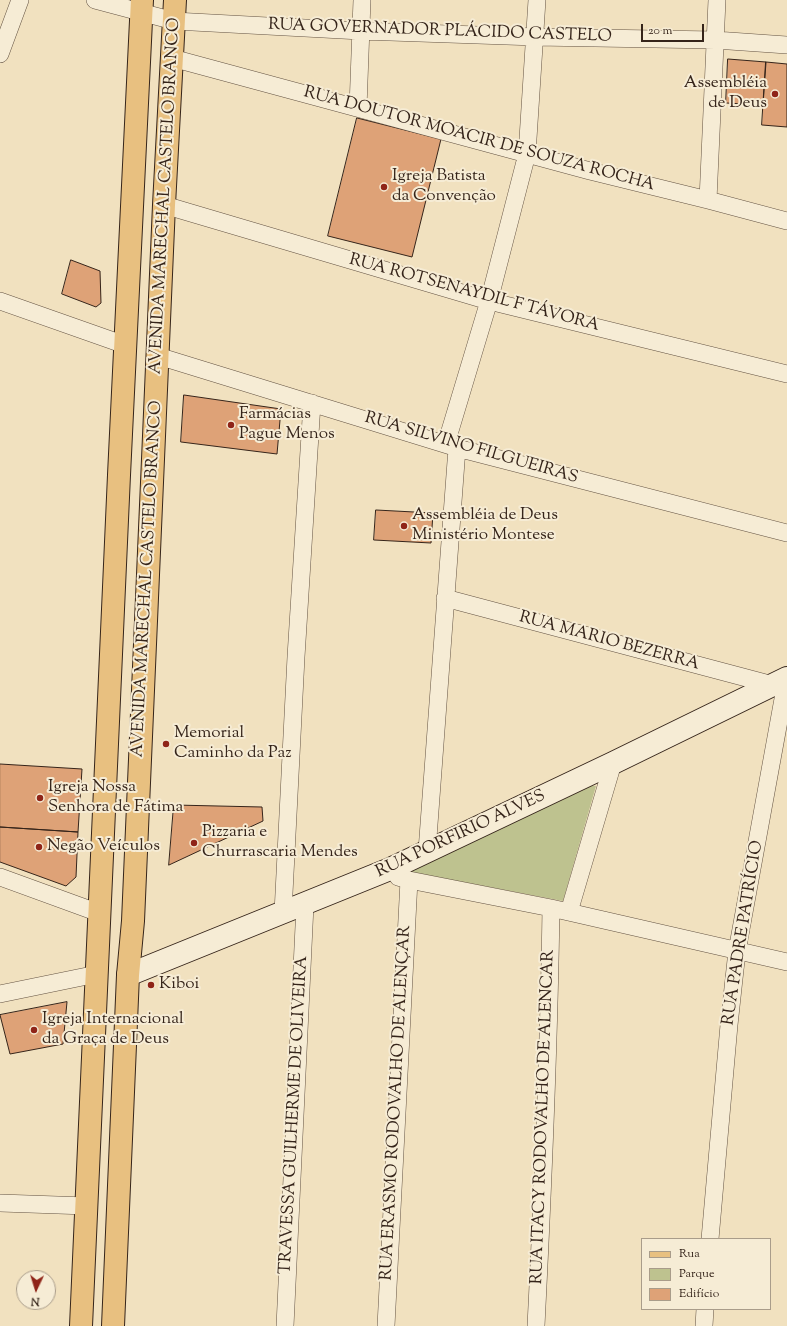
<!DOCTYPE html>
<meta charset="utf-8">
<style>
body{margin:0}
#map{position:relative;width:787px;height:1326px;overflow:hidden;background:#f1e1bf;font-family:"Sorts Mill Goudy",serif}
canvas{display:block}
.legend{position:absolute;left:641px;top:1238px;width:130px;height:72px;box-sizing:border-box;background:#f6ecd5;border:1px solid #a99c8a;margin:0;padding:5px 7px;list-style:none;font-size:12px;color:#35241a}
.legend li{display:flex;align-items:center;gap:8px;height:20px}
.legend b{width:20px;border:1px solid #a99c8a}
.north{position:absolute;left:16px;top:1270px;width:40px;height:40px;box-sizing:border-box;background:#f6ecd5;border:1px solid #a99c8a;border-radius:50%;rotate:184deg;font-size:11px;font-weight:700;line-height:16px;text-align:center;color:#35241a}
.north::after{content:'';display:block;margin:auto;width:14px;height:18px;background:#8f2418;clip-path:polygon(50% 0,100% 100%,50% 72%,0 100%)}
.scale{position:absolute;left:641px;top:24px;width:63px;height:18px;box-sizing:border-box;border:2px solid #35241a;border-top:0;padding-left:5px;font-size:12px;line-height:14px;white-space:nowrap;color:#35241a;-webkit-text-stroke:3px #f6ecd5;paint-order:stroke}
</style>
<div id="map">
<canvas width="787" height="1326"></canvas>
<ul class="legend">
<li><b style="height:5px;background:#e8c080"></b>Rua</li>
<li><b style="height:11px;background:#bec28f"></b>Parque</li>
<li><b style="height:11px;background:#dea277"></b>Edifício</li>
</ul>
<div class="north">N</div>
<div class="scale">20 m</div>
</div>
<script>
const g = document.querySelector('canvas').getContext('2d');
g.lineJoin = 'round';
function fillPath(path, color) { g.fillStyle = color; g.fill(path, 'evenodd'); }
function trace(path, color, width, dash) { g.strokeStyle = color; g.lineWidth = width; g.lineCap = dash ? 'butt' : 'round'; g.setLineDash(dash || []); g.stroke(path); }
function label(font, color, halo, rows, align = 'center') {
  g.font = font + ' "Sorts Mill Goudy",serif'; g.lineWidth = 4; g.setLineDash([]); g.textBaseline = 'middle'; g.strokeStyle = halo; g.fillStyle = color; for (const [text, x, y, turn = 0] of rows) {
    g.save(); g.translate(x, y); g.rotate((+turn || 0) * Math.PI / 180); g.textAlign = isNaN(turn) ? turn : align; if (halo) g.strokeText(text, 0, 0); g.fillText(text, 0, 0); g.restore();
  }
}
fillPath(new Path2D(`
 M 586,785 L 596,786 L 563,901 L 409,872 Z`), '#bec28f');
const building = new Path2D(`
 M 728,59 L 766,62 L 763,105 L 726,103 Z
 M 766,62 L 787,64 L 787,127 L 762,125 Z
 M 357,118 L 441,139 L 412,257 L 328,236 Z
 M 71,260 L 100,271 L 101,303 L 96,307 L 62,294 Z
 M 184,395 L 281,409 L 277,454 L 181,442 Z
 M 376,510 L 433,513 L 431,543 L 374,540 Z
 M 0,764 L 82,769 L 78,832 L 0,827 Z
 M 174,805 L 262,807 L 263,821 L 169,865 Z
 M 0,827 L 78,832 L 76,877 L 66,886 L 0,862 Z
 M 67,1002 L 63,1044 L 10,1054 L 0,1015 Z`);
fillPath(building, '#dea277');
trace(building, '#35241a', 1);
const street = new Path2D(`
 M 95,0 L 174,21 L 361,31 L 536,37 L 715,40 L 787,45
 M 0,54 L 20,0
 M 172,58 L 590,171 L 708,200 L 787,221
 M 358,108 L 362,0
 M 708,200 L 717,0
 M 164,205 L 489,301 L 787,374
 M 0,301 L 125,345
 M 158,356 L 457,448 L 787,533
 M 446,444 L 489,301 L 527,154 L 537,0
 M 445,598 L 773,685
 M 427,851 L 457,448
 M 0,877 L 99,913
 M 398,877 L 409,880 L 551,908 L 787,962
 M 569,912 L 613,763
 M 283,913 L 296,657 L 312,403
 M 0,994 L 97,974
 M 0,1203 L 87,1206
 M 710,1239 L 729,1025 L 737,951 L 787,677
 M 285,1326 L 305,905
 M 386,1326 L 409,880
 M 536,1326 C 543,1187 549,1047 551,908
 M 704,1326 L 705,1309`);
const secondary = new Path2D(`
 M 128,975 L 390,869 L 613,763 L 787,678`);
const primary = new Path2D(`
 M 81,1326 L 119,475 L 142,0
 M 113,1326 L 128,975 L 133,921 L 164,205 L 175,0`);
trace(street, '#645343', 18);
trace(secondary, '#35241a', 24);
trace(primary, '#35241a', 24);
trace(street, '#f6ecd5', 17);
trace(secondary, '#f6ecd5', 22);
trace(primary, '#e8c080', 22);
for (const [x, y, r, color] of [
 [775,94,4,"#8f2418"],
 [384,187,4,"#8f2418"],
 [231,425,4,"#8f2418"],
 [404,526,4,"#8f2418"],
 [166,744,4,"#8f2418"],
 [40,798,4,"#8f2418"],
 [194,843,4,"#8f2418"],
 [39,847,4,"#8f2418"],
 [151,985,4,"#8f2418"],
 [34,1030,4,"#8f2418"]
]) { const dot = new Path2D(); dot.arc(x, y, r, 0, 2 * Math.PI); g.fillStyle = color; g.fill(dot); trace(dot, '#f6ecd5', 1.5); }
label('17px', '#35241a', '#f6ecd5', [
 ["RUA GOVERNADOR PLÁCIDO CASTELO",440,32,2],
 ["RUA DOUTOR MOACIR DE SOUZA ROCHA",479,140,15],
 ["AVENIDA MARECHAL CASTELO BRANCO",166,196,-87],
 ["RUA ROTSENAYDIL F TÁVORA",474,294,15],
 ["RUA SILVINO FILGUEIRAS",471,449,16],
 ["AVENIDA MARECHAL CASTELO BRANCO",148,579,-87],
 ["RUA MARIO BEZERRA",609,642,15],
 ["RUA PORFIRIO ALVES",461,835,-25],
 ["RUA PADRE PATRÍCIO",744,933,-81],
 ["RUA ERASMO RODOVALHO DE ALENÇAR",397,1103,-87],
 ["TRAVESSA GUILHERME DE OLIVEIRA",295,1115,-87],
 ["RUA ITACY RODOVALHO DE ALENCAR",544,1117,-88]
]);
label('17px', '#35241a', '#f6ecd5', [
 ["Assembléia",767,84,"right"],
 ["de Deus",767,104,"right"],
 ["Igreja Batista",392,177],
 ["da Convenção",392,197],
 ["Farmácias",239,415],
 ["Pague Menos",239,435],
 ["Assembléia de Deus",412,516],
 ["Ministério Montese",412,536],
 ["Memorial",174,734],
 ["Caminho da Paz",174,754],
 ["Igreja Nossa",48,788],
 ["Senhora de Fátima",48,808],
 ["Pizzaria e",202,833],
 ["Churrascaria Mendes",202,853],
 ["Negão Veículos",47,847],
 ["Kiboi",159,985],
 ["Igreja Internacional",42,1020],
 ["da Graça de Deus",42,1040]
], 'left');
</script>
